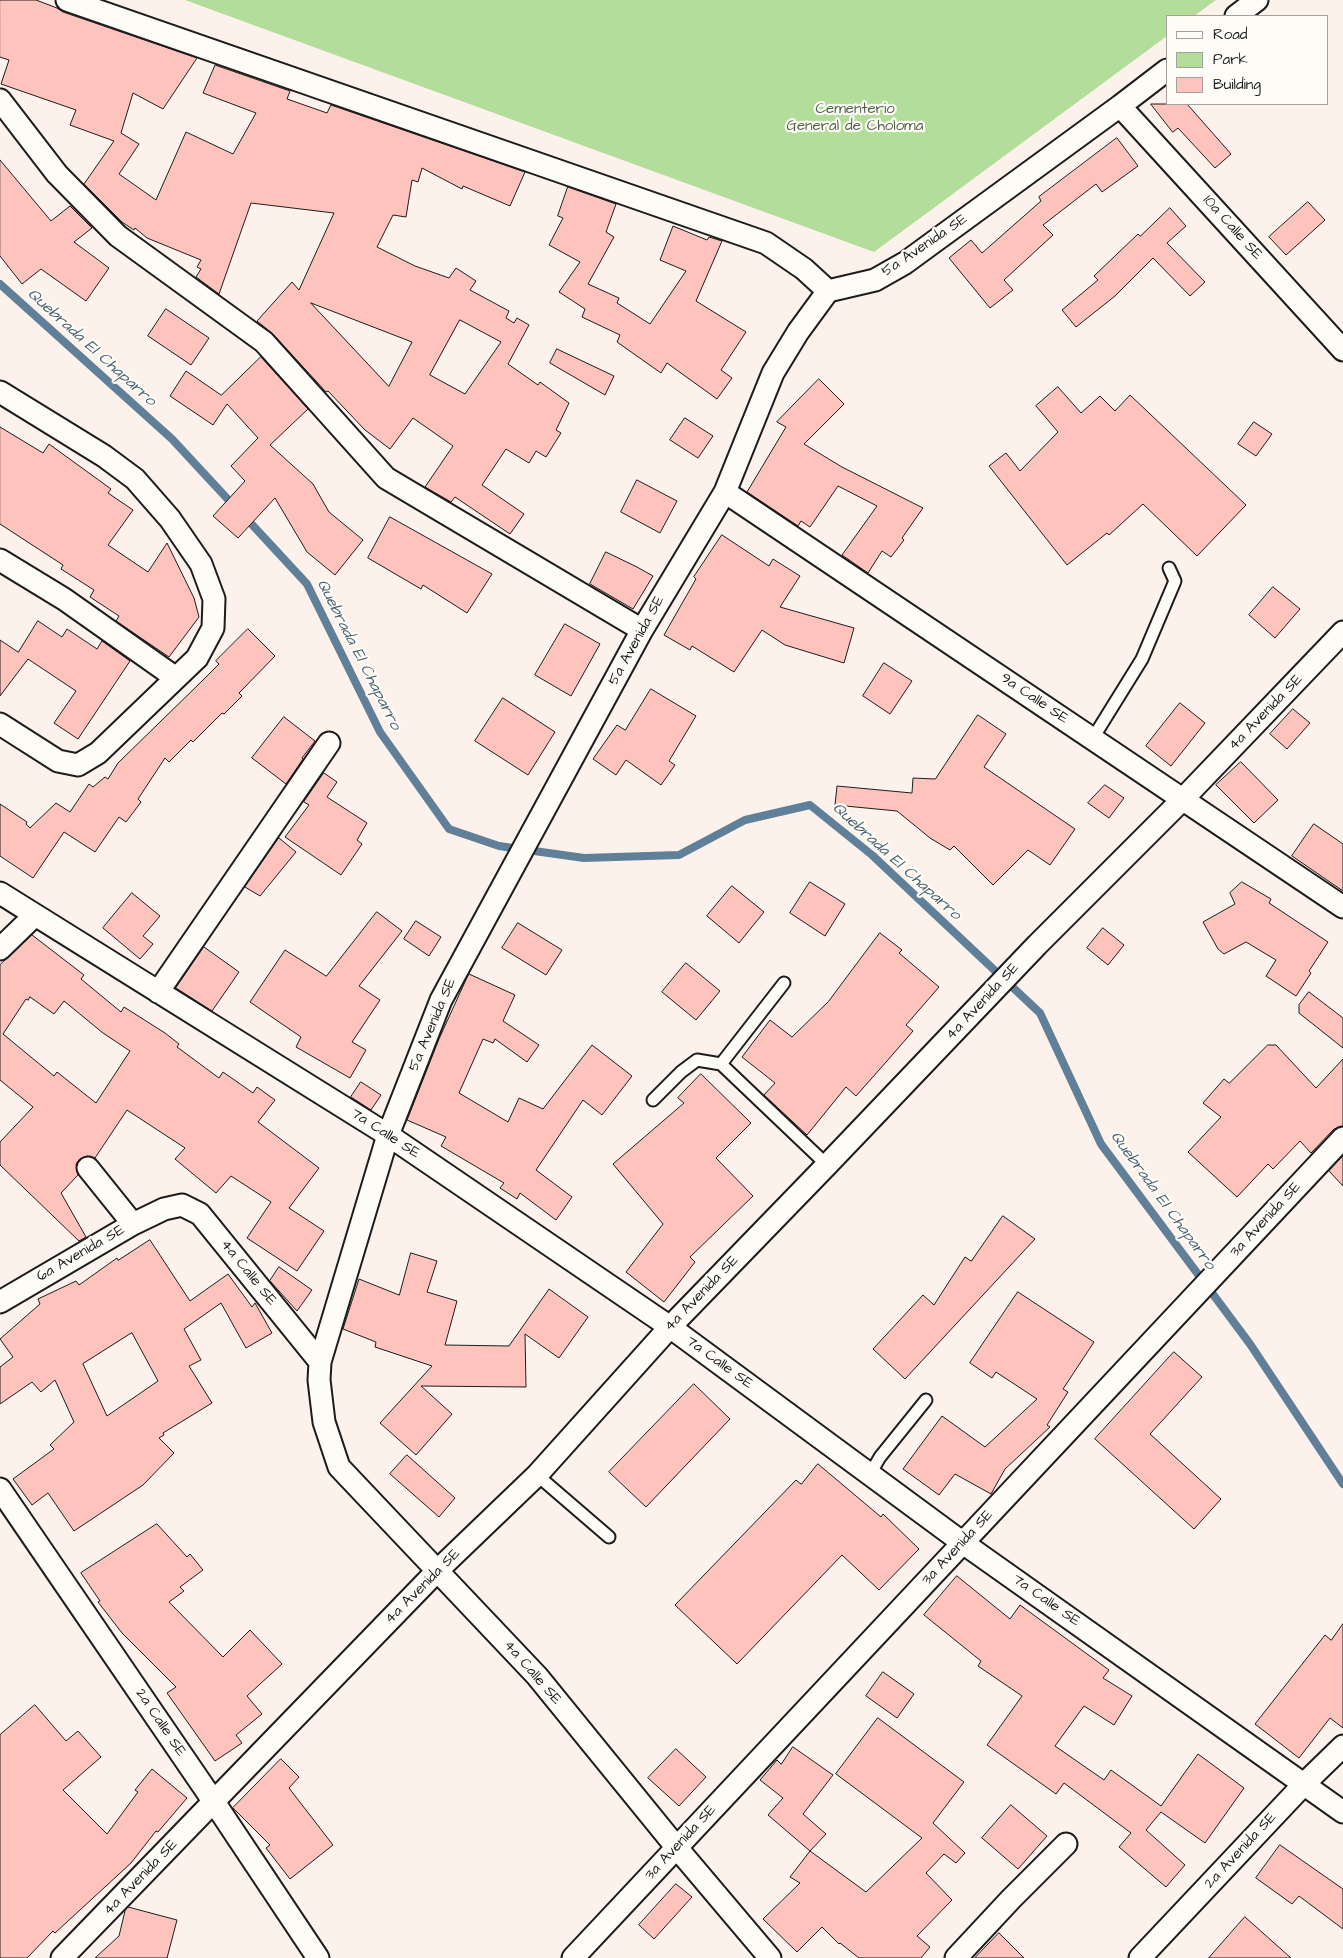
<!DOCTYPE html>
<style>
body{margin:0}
#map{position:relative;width:1343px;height:1958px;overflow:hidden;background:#fdf1eb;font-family:"Architects Daughter",sans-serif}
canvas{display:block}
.legend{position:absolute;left:1166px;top:15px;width:162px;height:90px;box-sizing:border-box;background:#fdfcf7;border:1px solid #a3a29f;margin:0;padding:6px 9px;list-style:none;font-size:15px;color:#1c1c1c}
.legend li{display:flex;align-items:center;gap:10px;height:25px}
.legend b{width:25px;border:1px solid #a3a29f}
</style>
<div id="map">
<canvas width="1343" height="1958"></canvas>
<ul class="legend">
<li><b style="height:6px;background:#fdfcf7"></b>Road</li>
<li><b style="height:14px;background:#b3dd9a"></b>Park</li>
<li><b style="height:14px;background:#ffc3bd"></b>Building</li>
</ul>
</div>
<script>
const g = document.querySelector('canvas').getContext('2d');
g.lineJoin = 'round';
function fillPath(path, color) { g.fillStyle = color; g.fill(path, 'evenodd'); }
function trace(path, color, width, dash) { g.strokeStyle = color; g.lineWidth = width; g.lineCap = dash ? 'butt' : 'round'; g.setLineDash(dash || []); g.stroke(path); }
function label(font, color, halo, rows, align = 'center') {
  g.font = font + ' "Architects Daughter",sans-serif'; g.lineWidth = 4.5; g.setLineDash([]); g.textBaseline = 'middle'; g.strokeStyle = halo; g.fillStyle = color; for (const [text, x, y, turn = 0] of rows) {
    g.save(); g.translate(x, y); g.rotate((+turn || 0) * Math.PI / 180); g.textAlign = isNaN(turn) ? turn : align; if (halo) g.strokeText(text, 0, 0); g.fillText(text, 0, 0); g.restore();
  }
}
fillPath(new Path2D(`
 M 185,0 L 1216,0 L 1194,16 L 1167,16 L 1167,36 L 874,252 Z`), '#b3dd9a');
trace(new Path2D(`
 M 0,284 L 172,439 L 235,507
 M 245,517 L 307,584 L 380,732 L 449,829 L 499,846 L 584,858 L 679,855 L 745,820 L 810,805 L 872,855 L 1040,1013 L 1101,1144 L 1250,1344 L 1343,1484`), '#5f8098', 8);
const building = new Path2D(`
 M 0,0 L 36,0 L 57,8 L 63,12 L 197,58 L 163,109 L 133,93 L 121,133 L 139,144 L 119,174 L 156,200 L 186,132 L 233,154 L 256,113 L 203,93 L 215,65 L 290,91 L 287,99 L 327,113 L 331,105 L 525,172 L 510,206 L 463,186 L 462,189 L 422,168 L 418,182 L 412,180 L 406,217 L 393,215 L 377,247 L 415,266 L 449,278 L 456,268 L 476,281 L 470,290 L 509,311 L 506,318 L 514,323 L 517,318 L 529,325 L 508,364 L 538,385 L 540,382 L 569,403 L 556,430 L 561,433 L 546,457 L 536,451 L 529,463 L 506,449 L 482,485 L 524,514 L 510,534 L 455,497 L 451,502 L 425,487 L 453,446 L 413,418 L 390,449 L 365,430 L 328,391 L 326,392 L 273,334 L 257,321 L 292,282 L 299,290 L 334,213 L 251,203 L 219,294 L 196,277 L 201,269 L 197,267 L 201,260 L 147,238 L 135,228 L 134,230 L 122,222 L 84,184 L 114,141 L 70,125 L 76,110 L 1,84 L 9,60 L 0,57 ZM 311,303 L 412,342 L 389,386 ZM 460,320 L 501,342 L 465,394 L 430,375 Z
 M 1151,104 L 1187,104 L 1231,154 L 1215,168 L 1178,128 L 1173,132 Z
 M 1117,138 L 1138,166 L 1102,192 L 1096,184 L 1043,225 L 1053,235 L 1004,280 L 1013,290 L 990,308 L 949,258 L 971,240 L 982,253 L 1041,201 L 1039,197 Z
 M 0,160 L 51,221 L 70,206 L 92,228 L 74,242 L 109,268 L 86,301 L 41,269 L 22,284 L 0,256 Z
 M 568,187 L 616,204 L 606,232 L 614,237 L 588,284 L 619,298 L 617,303 L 650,324 L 686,271 L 660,260 L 673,226 L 707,240 L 709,237 L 722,241 L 696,301 L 746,332 L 721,370 L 732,378 L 717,399 L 667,363 L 661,373 L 617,342 L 620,335 L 582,317 L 585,309 L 559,292 L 580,262 L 549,245 L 563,218 L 558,216 Z
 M 1308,202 L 1325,220 L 1286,255 L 1269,237 Z
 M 1170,208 L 1186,226 L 1167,243 L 1205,282 L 1190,296 L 1153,258 L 1115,296 L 1076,327 L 1062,310 L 1098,280 L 1094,276 L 1138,234 L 1140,236 Z
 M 166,309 L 209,338 L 191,365 L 148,336 Z
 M 557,349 L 614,376 L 605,395 L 550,363 Z
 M 261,357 L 308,409 L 270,445 L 313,484 L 329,512 L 363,540 L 335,575 L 307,552 L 275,498 L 238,538 L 213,516 L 245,481 L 231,466 L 258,438 L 227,404 L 213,425 L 170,396 L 186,371 L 221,395 Z
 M 819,379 L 844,404 L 804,444 L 842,467 L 923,508 L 902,538 L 904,540 L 891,557 L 882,551 L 868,573 L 842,555 L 877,506 L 838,486 L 810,527 L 801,521 L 798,526 L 747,492 L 786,427 L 777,422 Z
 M 1058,387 L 1081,413 L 1100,396 L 1115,411 L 1130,395 L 1246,505 L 1197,556 L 1143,504 L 1109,535 L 1107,533 L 1067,565 L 989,466 L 1006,453 L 1020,471 L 1058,432 L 1036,406 Z
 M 685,418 L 713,436 L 698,458 L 670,440 Z
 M 1254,422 L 1272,434 L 1256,456 L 1238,444 Z
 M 0,427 L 43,453 L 49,444 L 111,489 L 108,493 L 133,510 L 108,545 L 148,572 L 167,543 L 194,598 L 199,617 L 169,657 L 116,621 L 119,616 L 90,597 L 94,590 L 61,569 L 63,565 L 0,524 Z
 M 637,480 L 677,501 L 660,533 L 621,512 Z
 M 390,517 L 492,574 L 467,613 L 423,585 L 421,589 L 368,558 Z
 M 722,535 L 769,566 L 773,559 L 800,576 L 780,607 L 854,628 L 844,663 L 785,645 L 762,630 L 734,672 L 692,646 L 690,650 L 664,635 L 696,579 L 694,577 Z
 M 606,552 L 637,567 L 653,576 L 633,609 L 590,584 Z
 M 1273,587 L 1300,609 L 1275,638 L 1249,615 Z
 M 38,621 L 62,637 L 67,629 L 97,649 L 102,641 L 130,661 L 78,739 L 54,723 L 76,691 L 28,659 L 0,696 L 0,640 L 18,652 Z
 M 565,624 L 600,644 L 571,696 L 535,675 Z
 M 248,629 L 275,656 L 239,693 L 242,696 L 224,714 L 222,713 L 193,742 L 191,740 L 169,762 L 165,758 L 138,799 L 141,802 L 126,822 L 119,817 L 95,852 L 64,832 L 33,878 L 0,856 L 0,804 L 27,822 L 26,824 L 30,828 L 56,803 L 70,812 L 89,784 L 93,787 L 105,777 L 108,779 L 118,763 L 200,683 L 219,664 L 216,661 Z
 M 884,663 L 912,681 L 890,714 L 863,696 Z
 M 651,689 L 696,716 L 669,761 L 675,765 L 661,785 L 626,760 L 616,775 L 593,759 L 617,725 L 625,730 Z
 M 503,698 L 555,732 L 528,775 L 475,741 Z
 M 1180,703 L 1205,723 L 1171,766 L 1146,746 Z
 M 1293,709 L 1310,723 L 1287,749 L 1270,734 Z
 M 978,715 L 1006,734 L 984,767 L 1075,829 L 1050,865 L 1028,850 L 993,885 L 954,846 L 950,850 L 930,838 L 897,811 L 835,805 L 837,786 L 912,793 L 913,778 L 935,779 Z
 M 284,717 L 315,741 L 302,758 L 303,759 L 286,784 L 252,758 Z
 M 1241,762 L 1278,800 L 1254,823 L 1216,785 Z
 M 324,773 L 337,782 L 327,797 L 367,823 L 357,840 L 362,844 L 341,875 L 285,837 L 309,805 L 304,802 Z
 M 1105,785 L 1124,798 L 1109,818 L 1088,803 Z
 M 1314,824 L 1343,844 L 1343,891 L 1292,856 Z
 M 279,838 L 296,852 L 260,896 L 245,887 Z
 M 810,882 L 845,904 L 825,936 L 790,913 Z
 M 1242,882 L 1271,899 L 1269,903 L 1328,942 L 1309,971 L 1311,973 L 1296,996 L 1266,976 L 1276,960 L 1246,942 L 1224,954 L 1218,949 L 1203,922 L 1235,904 L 1230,893 Z
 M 732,886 L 764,912 L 739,943 L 707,916 Z
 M 132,893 L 160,916 L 143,936 L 153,944 L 140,959 L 103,928 Z
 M 377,912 L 402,931 L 359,986 L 380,1000 L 352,1042 L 366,1050 L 350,1078 L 296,1047 L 301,1037 L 250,1002 L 285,950 L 326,976 Z
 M 416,921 L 441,937 L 429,956 L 404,939 Z
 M 518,923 L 562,950 L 546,975 L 502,948 Z
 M 1103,928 L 1124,945 L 1108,965 L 1087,948 Z
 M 880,933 L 902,950 L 899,953 L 939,987 L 906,1025 L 913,1031 L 887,1061 L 856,1096 L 846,1087 L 807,1135 L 764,1095 L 775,1083 L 742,1057 L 770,1020 L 792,1037 L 828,1002 Z
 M 32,935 L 84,975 L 81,979 L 121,1012 L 124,1007 L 165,1033 L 179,1044 L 177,1047 L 219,1078 L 223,1072 L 253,1093 L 257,1087 L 275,1100 L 258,1122 L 319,1168 L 289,1208 L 324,1231 L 297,1271 L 247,1238 L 271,1202 L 231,1176 L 216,1193 L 175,1159 L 185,1148 L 127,1110 L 95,1158 L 87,1156 L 80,1159 L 76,1164 L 78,1175 L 61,1193 L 86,1237 L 79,1241 L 0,1165 L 0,1142 L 33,1107 L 0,1080 L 0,965 ZM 30,997 L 54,1014 L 64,1001 L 103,1033 L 130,1051 L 96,1103 L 57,1072 L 54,1076 L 3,1034 L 26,999 L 28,1000 Z
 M 204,947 L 239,972 L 212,1011 L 176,988 Z
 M 686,963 L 720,991 L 696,1020 L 662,992 Z
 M 469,974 L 515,995 L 503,1021 L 539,1045 L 527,1062 L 495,1039 L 493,1043 L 483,1039 L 459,1093 L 508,1122 L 519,1098 L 543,1109 L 592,1045 L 632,1076 L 602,1115 L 583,1100 L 536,1170 L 572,1197 L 556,1220 L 520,1193 L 517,1199 L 500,1188 L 504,1183 L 441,1146 L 446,1137 L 407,1120 L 439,1039 Z
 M 1309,992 L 1343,1018 L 1343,1048 L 1299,1013 L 1299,1005 Z
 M 1268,1045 L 1276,1045 L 1316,1088 L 1343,1059 L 1343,1126 L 1334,1129 L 1311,1153 L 1300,1141 L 1273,1169 L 1268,1164 L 1237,1197 L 1188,1152 L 1221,1117 L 1203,1103 L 1224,1079 L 1229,1083 Z
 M 701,1074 L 751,1123 L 716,1158 L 753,1196 L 690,1257 L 695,1262 L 664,1302 L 626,1272 L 663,1224 L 613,1164 L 684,1103 L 678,1098 Z
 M 361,1082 L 381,1095 L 371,1110 L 351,1097 Z
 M 1343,1156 L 1343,1186 L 1329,1171 Z
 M 1003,1216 L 1035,1239 L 905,1379 L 873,1349 L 923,1295 L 934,1305 L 965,1257 L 971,1261 Z
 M 150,1240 L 190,1301 L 228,1274 L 252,1307 L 255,1303 L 272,1333 L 246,1348 L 221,1303 L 184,1329 L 201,1360 L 189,1366 L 212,1403 L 163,1433 L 164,1435 L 159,1438 L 174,1453 L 143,1485 L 74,1531 L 48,1493 L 32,1505 L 13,1479 L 54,1449 L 50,1445 L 74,1422 L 55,1380 L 41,1392 L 32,1382 L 0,1404 L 0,1367 L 13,1357 L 0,1339 L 40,1304 L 38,1299 L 76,1281 L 79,1285 L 117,1258 L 118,1260 ZM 132,1333 L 158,1381 L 107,1416 L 83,1364 Z
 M 411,1253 L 437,1261 L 427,1292 L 457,1301 L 445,1345 L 509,1346 L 549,1289 L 588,1317 L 559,1358 L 525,1334 L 526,1387 L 421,1386 L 452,1414 L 416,1455 L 380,1423 L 432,1366 L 375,1347 L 376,1342 L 343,1329 L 359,1279 L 399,1295 Z
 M 279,1267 L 312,1290 L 297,1311 L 270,1281 Z
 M 1018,1292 L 1094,1342 L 1063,1389 L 1068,1392 L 1047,1425 L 1050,1427 L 1005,1469 L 991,1494 L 955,1474 L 939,1495 L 903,1469 L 942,1416 L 985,1447 L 1037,1399 L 996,1372 L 992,1378 L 970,1363 Z
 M 1174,1352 L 1202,1377 L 1150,1434 L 1221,1499 L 1194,1529 L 1095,1439 Z
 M 694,1384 L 730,1419 L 646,1507 L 609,1472 Z
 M 407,1455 L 455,1498 L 439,1517 L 390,1474 Z
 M 818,1464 L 881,1517 L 883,1514 L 919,1549 L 879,1590 L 842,1555 L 737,1664 L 675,1605 L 796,1480 L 801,1484 Z
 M 157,1524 L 187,1557 L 190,1554 L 203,1570 L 180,1587 L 184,1591 L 169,1602 L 223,1657 L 250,1630 L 282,1664 L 247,1696 L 262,1714 L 236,1735 L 242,1743 L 215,1761 L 167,1693 L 176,1687 L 122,1633 L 98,1602 L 100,1601 L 81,1573 Z
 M 957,1576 L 1010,1619 L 1020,1605 L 1109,1670 L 1103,1678 L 1132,1696 L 1114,1725 L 1084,1706 L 1055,1746 L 1104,1780 L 1111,1770 L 1161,1806 L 1198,1754 L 1244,1788 L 1205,1843 L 1161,1812 L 1146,1830 L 1185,1865 L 1166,1887 L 1119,1847 L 1131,1833 L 1064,1783 L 1056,1794 L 987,1745 L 1022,1696 L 978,1666 L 981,1661 L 924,1615 Z
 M 1343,1624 L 1343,1728 L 1330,1718 L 1299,1758 L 1255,1724 L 1325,1635 L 1331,1640 Z
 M 883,1672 L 914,1694 L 897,1718 L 866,1696 Z
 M 35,1705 L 66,1741 L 78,1731 L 101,1757 L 63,1790 L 107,1834 L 138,1792 L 135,1790 L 152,1769 L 187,1798 L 158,1832 L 156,1831 L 131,1863 L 55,1933 L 53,1931 L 27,1958 L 0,1958 L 0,1735 Z
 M 878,1718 L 964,1782 L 933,1823 L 965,1853 L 956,1863 L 944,1854 L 926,1873 L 952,1900 L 917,1936 L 930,1947 L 921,1958 L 859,1958 L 840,1943 L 839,1944 L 822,1927 L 797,1952 L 763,1919 L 800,1883 L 790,1877 L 810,1851 L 866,1892 L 922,1838 L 836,1774 Z
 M 793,1747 L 833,1775 L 803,1814 L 826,1834 L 810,1851 L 768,1815 L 783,1798 L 760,1780 L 777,1760 L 781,1764 Z
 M 676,1749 L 706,1777 L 679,1806 L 648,1778 Z
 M 281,1759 L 299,1777 L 289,1788 L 333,1845 L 290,1879 L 266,1848 L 270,1845 L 233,1808 Z
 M 1011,1805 L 1047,1836 L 1018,1869 L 982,1838 Z
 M 1280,1845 L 1343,1889 L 1343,1929 L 1299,1896 L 1292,1904 L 1256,1878 Z
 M 676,1884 L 692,1897 L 654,1939 L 639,1925 Z
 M 128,1907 L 177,1920 L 167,1958 L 95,1958 L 119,1936 L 125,1911 Z
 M 1245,1917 L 1291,1958 L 1209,1958 Z
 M 999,1933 L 1024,1958 L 975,1958 Z`);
fillPath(building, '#ffc3bd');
trace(building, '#1c1c1c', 1);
const service = new Path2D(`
 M 1093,738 L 1142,659 L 1175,581 L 1169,568
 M 784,983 L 721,1064 L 827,1165
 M 653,1100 L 681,1072 L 697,1060 L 721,1064
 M 870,1474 L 880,1457 L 926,1400
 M 537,1475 L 609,1537`);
const minor = new Path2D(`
 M 67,0 L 766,243 L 804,269 L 828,291
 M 1236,16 L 1257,0
 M 0,100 L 57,174 L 118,236 L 264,342 L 386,478 L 642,630
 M 1120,106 L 1343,350
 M 0,392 L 104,456 L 135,479 L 170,519 L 201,564 L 214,599 L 213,628 L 197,658 L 98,753 L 78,765 L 58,761 L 0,724
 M 725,492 L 1343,907
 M 0,560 L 64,599 L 176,678
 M 0,893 L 388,1135 L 670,1327 L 963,1543 L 1343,1812
 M 0,949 L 35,915
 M 158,992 L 329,743
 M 88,1168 L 133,1224
 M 0,1302 L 133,1224 L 164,1209 L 182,1205 L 200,1214 L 320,1362
 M 0,1489 L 214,1802 L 318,1958
 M 62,1958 L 438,1570 L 537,1475 L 670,1327 L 827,1165 L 1037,945 L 1183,799 L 1343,632
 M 573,1958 L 1343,1138
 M 770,1958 L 677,1848 L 537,1676 L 339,1467 L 324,1422 L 319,1380 L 320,1362 L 388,1135 L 441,1000 L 642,630 L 725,492 L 773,373 L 798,332 L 828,291 L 875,280 L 905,263 L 1120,106 L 1167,70
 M 956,1958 L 1011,1899 L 1066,1844
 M 1140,1958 L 1305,1783 L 1343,1746`);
trace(service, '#1c1c1c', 15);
trace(minor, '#1c1c1c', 25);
trace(service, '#fdfcf7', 11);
trace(minor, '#fdfcf7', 21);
label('15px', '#516048', '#fdfcf7', [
 ["Cementerio",855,110],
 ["General de Choloma",855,127]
]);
label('15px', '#1c1c1c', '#fdfcf7', [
 ["10a Calle SE",1232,228,48],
 ["5a Avenida SE",925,246,-34],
 ["5a Avenida SE",637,641,-61],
 ["9a Calle SE",1034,699,34],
 ["4a Avenida SE",1266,713,-46],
 ["4a Avenida SE",983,1002,-47],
 ["5a Avenida SE",433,1025,-67],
 ["7a Calle SE",385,1134,33],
 ["3a Avenida SE",1266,1220,-47],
 ["6a Avenida SE",81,1254,-30],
 ["4a Calle SE",248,1273,51],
 ["4a Avenida SE",702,1294,-46],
 ["7a Calle SE",719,1363,36],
 ["3a Avenida SE",958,1548,-47],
 ["4a Avenida SE",423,1587,-45],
 ["7a Calle SE",1046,1601,35],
 ["4a Calle SE",532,1673,49],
 ["2a Calle SE",160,1723,56],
 ["3a Avenida SE",681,1843,-47],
 ["2a Avenida SE",1241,1851,-47],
 ["4a Avenida SE",141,1878,-46]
]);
label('italic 16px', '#495e6e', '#fdfcf7', [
 ["Quebrada El Chaparro",91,348,42],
 ["Quebrada El Chaparro",358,655,63],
 ["Quebrada El Chaparro",896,862,42],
 ["Quebrada El Chaparro",1162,1201,54]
]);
</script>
